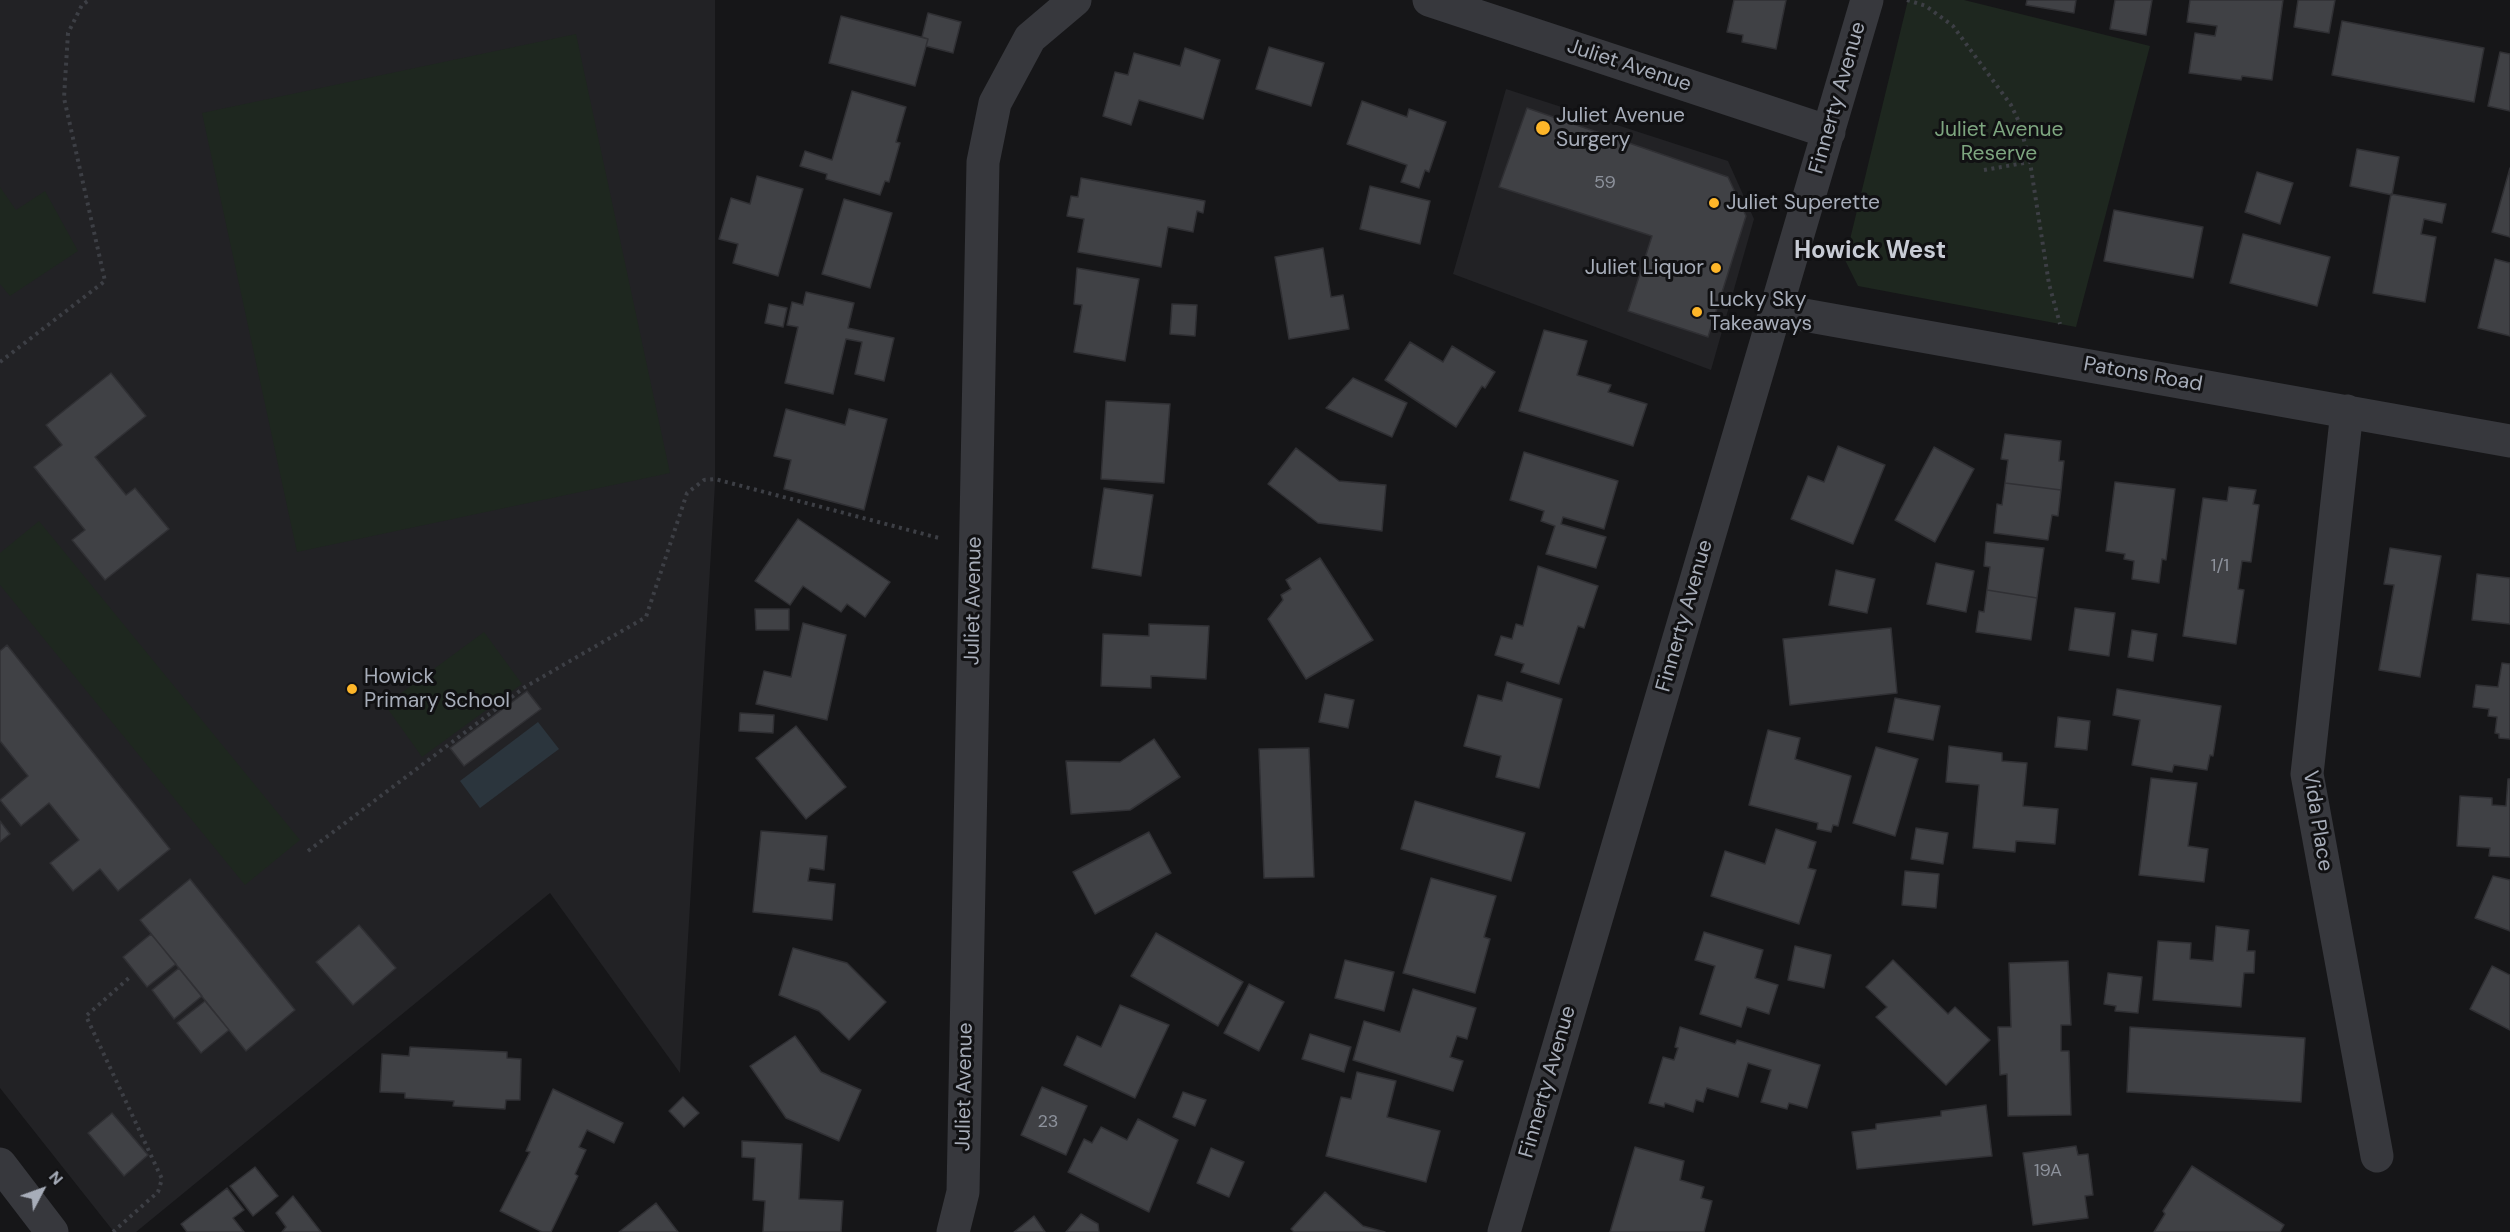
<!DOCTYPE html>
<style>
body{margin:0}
#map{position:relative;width:2510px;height:1232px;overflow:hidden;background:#161618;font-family:"DM Sans",sans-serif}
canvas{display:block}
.north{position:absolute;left:12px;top:1160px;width:60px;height:60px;-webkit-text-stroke:4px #111113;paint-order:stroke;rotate:49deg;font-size:16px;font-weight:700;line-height:24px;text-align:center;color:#a7adb9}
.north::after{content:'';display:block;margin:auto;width:21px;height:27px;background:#a7adb9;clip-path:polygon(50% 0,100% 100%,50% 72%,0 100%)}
</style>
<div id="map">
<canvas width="2510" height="1232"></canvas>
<div class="north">N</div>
</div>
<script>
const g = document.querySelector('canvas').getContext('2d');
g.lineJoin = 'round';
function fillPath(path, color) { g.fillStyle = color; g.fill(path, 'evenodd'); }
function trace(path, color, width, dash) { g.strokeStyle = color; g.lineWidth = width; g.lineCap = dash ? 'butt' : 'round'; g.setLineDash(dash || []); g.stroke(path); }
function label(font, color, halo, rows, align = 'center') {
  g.font = font + ' "DM Sans",sans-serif'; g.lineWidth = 6; g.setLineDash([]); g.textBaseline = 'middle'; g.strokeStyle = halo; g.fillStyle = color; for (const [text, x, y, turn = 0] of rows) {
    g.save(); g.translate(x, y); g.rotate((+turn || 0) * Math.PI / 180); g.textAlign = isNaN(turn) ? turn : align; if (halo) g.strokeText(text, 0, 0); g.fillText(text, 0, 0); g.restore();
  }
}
fillPath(new Path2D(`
 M 0,0 L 715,0 L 715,484 L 680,1073 L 550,893 L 136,1232 L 114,1232 L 0,1088 Z
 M 1506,89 L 1728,161 L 1754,219 L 1711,370 L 1453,274 Z`), '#222225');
fillPath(new Path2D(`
 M 1908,0 L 1964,0 L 2150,46 L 2076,327 L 1858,286 L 1845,260 Z
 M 576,34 L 670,473 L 297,552 L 202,113 Z
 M 0,187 L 16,210 L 45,191 L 78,251 L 10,296 L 0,284 Z
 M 39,521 L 300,840 L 245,885 L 0,585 L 0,553 Z
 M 484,632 L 522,684 L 422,757 L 385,705 Z`), '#1e271f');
fillPath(new Path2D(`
 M 538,722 L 559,749 L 480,808 L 460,781 Z`), '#2b353d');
const building = new Path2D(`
 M 1734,0 L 1786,0 L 1776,49 L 1742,42 L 1743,35 L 1727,32 Z
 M 2027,0 L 2076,0 L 2074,13 L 2026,5 Z
 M 2115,0 L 2152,0 L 2146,35 L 2110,29 Z
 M 2190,0 L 2283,0 L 2272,80 L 2242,76 L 2241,80 L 2189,73 L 2195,33 L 2215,36 L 2217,26 L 2187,22 Z
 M 2298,0 L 2335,0 L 2329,33 L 2294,27 Z
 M 928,13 L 961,22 L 953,53 L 926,46 L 928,39 L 922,37 Z
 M 841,16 L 928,39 L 915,86 L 829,63 Z
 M 2342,21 L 2484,48 L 2474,102 L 2332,75 Z
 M 1269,47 L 1324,63 L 1311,106 L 1256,89 Z
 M 1185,48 L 1220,60 L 1203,119 L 1139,100 L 1131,125 L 1103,116 L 1115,72 L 1128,75 L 1134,53 L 1180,66 Z
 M 2500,52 L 2510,54 L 2510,111 L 2488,106 Z
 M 852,91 L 906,107 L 896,142 L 900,143 L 889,182 L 885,181 L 880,195 L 826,179 L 827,174 L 800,166 L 805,151 L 832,160 Z
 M 1362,101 L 1407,117 L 1409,109 L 1446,122 L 1429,172 L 1425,170 L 1419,188 L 1401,182 L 1407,165 L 1347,144 Z
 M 1527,108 L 1728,177 L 1746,216 L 1708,337 L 1628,311 L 1652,236 L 1499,187 Z
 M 2357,149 L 2399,157 L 2392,195 L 2350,186 Z
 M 2510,168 L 2510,237 L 2492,232 Z
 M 2257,172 L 2293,183 L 2280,224 L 2245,212 Z
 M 757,176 L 803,189 L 778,276 L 733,263 L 738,244 L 719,239 L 731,198 L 750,204 Z
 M 1081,178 L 1205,201 L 1203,213 L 1197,211 L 1193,232 L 1168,227 L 1161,267 L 1078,252 L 1084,219 L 1067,216 L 1071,196 L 1078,197 Z
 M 1370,186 L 1430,201 L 1420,244 L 1360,229 Z
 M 2391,194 L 2446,204 L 2442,223 L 2424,219 L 2421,234 L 2436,237 L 2425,302 L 2373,293 Z
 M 844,199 L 892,213 L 870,288 L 822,274 Z
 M 2114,210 L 2203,227 L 2193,278 L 2104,261 Z
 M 2243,234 L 2330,257 L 2317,306 L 2230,283 Z
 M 1323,248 L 1331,297 L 1343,295 L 1349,329 L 1289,339 L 1275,257 Z
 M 2495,259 L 2510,263 L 2510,336 L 2478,328 Z
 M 1077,268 L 1139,279 L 1125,361 L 1074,352 L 1082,305 L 1074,304 Z
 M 806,292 L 854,303 L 848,328 L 894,338 L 884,381 L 855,374 L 862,342 L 846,339 L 833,394 L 785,383 L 798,327 L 787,325 L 792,302 L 803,305 Z
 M 769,304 L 787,308 L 783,327 L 765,323 Z
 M 1172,304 L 1197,305 L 1195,336 L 1170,334 Z
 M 1544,330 L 1587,341 L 1577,375 L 1611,385 L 1608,392 L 1647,404 L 1633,446 L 1519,411 Z
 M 1410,342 L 1443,362 L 1452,346 L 1495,372 L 1485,388 L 1482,386 L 1456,427 L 1385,380 Z
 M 111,373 L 146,416 L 95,457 L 126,495 L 135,488 L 169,529 L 105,580 L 72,540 L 85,530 L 34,467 L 62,445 L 46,425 Z
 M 1353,378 L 1407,403 L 1392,437 L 1326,408 Z
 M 1106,401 L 1170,404 L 1164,483 L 1101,479 Z
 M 786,409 L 845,425 L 849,409 L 887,419 L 864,510 L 784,489 L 791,460 L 774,456 Z
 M 2005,434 L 2061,441 L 2059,461 L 2064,461 L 2061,490 L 2005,483 L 2008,460 L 2001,459 Z
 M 1838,446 L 1885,465 L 1853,544 L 1791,519 L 1808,476 L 1824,482 Z
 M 1934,447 L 1974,469 L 1935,542 L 1895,520 Z
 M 1296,448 L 1339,481 L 1386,485 L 1382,531 L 1318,523 L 1268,484 Z
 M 1524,452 L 1618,481 L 1604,529 L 1563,517 L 1561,524 L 1606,537 L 1596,568 L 1546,554 L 1555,526 L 1541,521 L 1544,511 L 1510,500 Z
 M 2115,482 L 2175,489 L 2166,560 L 2162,559 L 2159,583 L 2132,579 L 2134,561 L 2124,559 L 2125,554 L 2106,551 Z
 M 2005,483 L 2061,490 L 2058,516 L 2052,515 L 2048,540 L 1994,533 L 1997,504 L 2002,505 Z
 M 2229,487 L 2256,490 L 2253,504 L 2259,505 L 2251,562 L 2242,561 L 2238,589 L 2244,590 L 2236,644 L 2183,636 L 2203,498 L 2227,501 Z
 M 1104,488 L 1153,495 L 1141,576 L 1092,568 Z
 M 798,519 L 890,582 L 865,617 L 847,604 L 841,612 L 803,586 L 790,605 L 755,581 Z
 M 1986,542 L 2044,548 L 2037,598 L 1987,590 L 1990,567 L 1984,566 Z
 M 2390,548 L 2441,556 L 2420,677 L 2379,670 L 2394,585 L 2384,584 Z
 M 1320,558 L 1373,640 L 1306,679 L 1268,619 L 1283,600 L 1281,595 L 1291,589 L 1286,580 Z
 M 1936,563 L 1974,571 L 1966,612 L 1927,604 Z
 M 1538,566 L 1598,586 L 1584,628 L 1578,626 L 1559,684 L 1521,672 L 1524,664 L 1495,655 L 1501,636 L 1512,639 L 1516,624 L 1523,626 Z
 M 1836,570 L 1875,579 L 1867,613 L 1829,605 Z
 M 2477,574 L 2510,578 L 2510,624 L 2472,620 Z
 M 1987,590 L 2037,598 L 2031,640 L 1976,632 L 1979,611 L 1984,612 Z
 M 2075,608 L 2115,613 L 2109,656 L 2069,650 Z
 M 755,609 L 789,609 L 789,630 L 756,630 Z
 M 803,623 L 846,635 L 827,720 L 756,704 L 764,671 L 791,677 Z
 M 1149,624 L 1209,626 L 1206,679 L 1151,676 L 1151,688 L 1101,686 L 1103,634 L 1149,636 Z
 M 1891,628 L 1897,693 L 1790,705 L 1783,639 Z
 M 2132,630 L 2157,634 L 2153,661 L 2128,657 Z
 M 7,645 L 170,849 L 118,891 L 100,869 L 73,891 L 50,863 L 79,840 L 49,803 L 21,826 L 0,800 L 28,776 L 0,741 L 0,651 Z
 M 2502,663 L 2510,664 L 2510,739 L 2499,738 L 2499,734 L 2495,733 L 2497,717 L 2488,716 L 2489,709 L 2473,707 L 2476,685 L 2498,687 Z
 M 1507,682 L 1562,699 L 1539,788 L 1496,777 L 1501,756 L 1464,746 L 1478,695 L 1502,701 Z
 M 2117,689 L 2221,706 L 2213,756 L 2210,755 L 2207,770 L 2174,765 L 2172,772 L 2132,765 L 2140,720 L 2113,715 Z
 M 527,691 L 541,709 L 464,766 L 450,748 Z
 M 1325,694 L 1354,700 L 1348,728 L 1319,722 Z
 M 1895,698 L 1940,706 L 1933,740 L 1888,732 Z
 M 740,713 L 774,715 L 773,733 L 739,731 Z
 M 2058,717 L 2090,721 L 2087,750 L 2055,747 Z
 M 796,726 L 846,787 L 806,819 L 756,758 Z
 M 1768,730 L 1800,738 L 1795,759 L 1851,776 L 1838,826 L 1833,825 L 1831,832 L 1817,829 L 1818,823 L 1749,805 Z
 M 1154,739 L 1180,777 L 1130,810 L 1071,814 L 1066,761 L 1120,762 Z
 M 1949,746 L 2002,753 L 2002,761 L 2027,763 L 2023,806 L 2058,809 L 2055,844 L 2016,841 L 2015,852 L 1973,848 L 1979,785 L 1946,782 Z
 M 1876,747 L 1918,759 L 1895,836 L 1853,823 Z
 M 1309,748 L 1314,877 L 1264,878 L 1259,749 Z
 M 2151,778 L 2197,783 L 2188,846 L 2208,849 L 2204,882 L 2139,875 Z
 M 2508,779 L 2510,779 L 2510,857 L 2489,856 L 2490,848 L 2457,846 L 2460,796 L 2492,798 L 2492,805 L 2506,806 Z
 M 1415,801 L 1525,833 L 1511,881 L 1401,849 Z
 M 0,821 L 10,834 L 0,842 Z
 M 1916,828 L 1948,833 L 1943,864 L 1911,859 Z
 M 1776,829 L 1816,842 L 1808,868 L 1816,870 L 1799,924 L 1711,896 L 1725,851 L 1765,864 Z
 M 761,831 L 827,836 L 824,870 L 810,868 L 808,881 L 835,884 L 832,920 L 753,912 Z
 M 1149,832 L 1171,873 L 1095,914 L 1073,872 Z
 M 1905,871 L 1939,874 L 1936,908 L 1902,905 Z
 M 2493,876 L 2510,880 L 2510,931 L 2475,918 Z
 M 1431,878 L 1496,896 L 1484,937 L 1490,939 L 1475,993 L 1403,973 Z
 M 190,879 L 295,1010 L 246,1051 L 140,920 Z
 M 359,925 L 396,968 L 353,1005 L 316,962 Z
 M 2216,926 L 2249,930 L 2247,951 L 2255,951 L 2254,973 L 2244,973 L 2241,1007 L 2153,1000 L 2158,941 L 2191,943 L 2190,959 L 2213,961 Z
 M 1704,932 L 1763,950 L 1755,978 L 1778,985 L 1769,1014 L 1747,1007 L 1741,1027 L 1700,1014 L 1715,966 L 1695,960 Z
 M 1156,933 L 1243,982 L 1218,1026 L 1131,976 Z
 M 151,934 L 176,964 L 147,987 L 123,957 Z
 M 1795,946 L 1831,955 L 1824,988 L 1788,980 Z
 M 793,948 L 847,963 L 886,1002 L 849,1040 L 819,1011 L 779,995 Z
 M 1345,960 L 1394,972 L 1384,1011 L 1335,998 Z
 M 1893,960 L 1948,1014 L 1955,1007 L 1990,1040 L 1946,1085 L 1876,1017 L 1887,1007 L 1866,987 Z
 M 2068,961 L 2071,1025 L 2061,1025 L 2061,1051 L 2069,1051 L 2071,1115 L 2008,1116 L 2007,1074 L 2000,1075 L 1998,1027 L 2011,1027 L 2009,963 Z
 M 2492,966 L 2510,975 L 2510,1030 L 2470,1009 Z
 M 179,968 L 202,996 L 174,1019 L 152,990 Z
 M 2108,973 L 2142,977 L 2138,1013 L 2115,1011 L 2116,1006 L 2104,1004 Z
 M 1249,984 L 1284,1002 L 1259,1051 L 1224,1033 Z
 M 1413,989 L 1476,1008 L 1467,1039 L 1457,1036 L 1450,1057 L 1463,1061 L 1453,1091 L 1353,1060 L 1364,1021 L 1400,1032 Z
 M 205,1001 L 229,1030 L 201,1053 L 177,1023 Z
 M 1120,1005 L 1169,1025 L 1135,1098 L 1064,1065 L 1077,1036 L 1101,1047 Z
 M 1680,1027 L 1735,1044 L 1737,1040 L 1820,1065 L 1807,1108 L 1789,1103 L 1787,1109 L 1761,1102 L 1771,1070 L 1748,1063 L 1738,1097 L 1707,1088 L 1703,1102 L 1696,1100 L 1693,1112 L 1665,1103 L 1664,1107 L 1649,1103 L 1663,1057 L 1674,1060 L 1678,1048 L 1675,1047 Z
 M 2130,1027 L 2305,1038 L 2301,1102 L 2127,1092 Z
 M 1310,1034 L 1351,1047 L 1344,1072 L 1302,1059 Z
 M 795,1036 L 821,1072 L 861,1090 L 839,1141 L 786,1118 L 750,1066 Z
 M 410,1047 L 507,1052 L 507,1058 L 521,1059 L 520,1100 L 506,1100 L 505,1109 L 453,1106 L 454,1101 L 405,1098 L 405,1093 L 380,1092 L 382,1054 L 409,1056 Z
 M 1357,1072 L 1396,1081 L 1387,1117 L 1440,1131 L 1426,1182 L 1326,1156 L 1341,1097 L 1351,1099 Z
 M 1042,1087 L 1087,1106 L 1066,1155 L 1021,1135 Z
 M 553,1089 L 623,1123 L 614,1143 L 587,1130 L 579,1147 L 586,1150 L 575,1174 L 578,1176 L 551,1232 L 542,1232 L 500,1211 L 530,1152 L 526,1151 Z
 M 1183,1092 L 1206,1100 L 1195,1126 L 1173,1117 Z
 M 683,1097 L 699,1113 L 684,1127 L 669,1111 Z
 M 1986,1105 L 1992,1156 L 1857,1169 L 1852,1132 L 1876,1129 L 1876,1124 L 1941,1116 L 1941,1111 Z
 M 112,1113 L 148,1155 L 124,1176 L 88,1133 Z
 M 1138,1119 L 1178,1140 L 1149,1212 L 1068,1172 L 1084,1139 L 1092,1143 L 1101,1127 L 1127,1140 Z
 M 742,1141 L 802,1144 L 799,1199 L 843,1201 L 841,1232 L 763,1232 L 765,1201 L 753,1200 L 755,1158 L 742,1157 Z
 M 2076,1146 L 2078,1155 L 2088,1154 L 2093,1195 L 2085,1196 L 2088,1218 L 2033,1225 L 2023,1153 Z
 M 1635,1147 L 1684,1161 L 1680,1180 L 1704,1187 L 1701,1198 L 1712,1201 L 1704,1232 L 1610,1232 Z
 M 1211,1148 L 1244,1162 L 1229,1197 L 1197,1183 Z
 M 2192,1166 L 2284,1225 L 2280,1232 L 2154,1232 L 2165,1214 L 2163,1211 Z
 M 255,1167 L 278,1196 L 253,1216 L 230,1186 Z
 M 227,1188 L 244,1210 L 233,1218 L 244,1232 L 187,1232 L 181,1224 Z
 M 1325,1192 L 1363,1226 L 1385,1232 L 1294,1232 L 1291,1229 Z
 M 293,1196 L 321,1232 L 282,1232 L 286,1227 L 276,1213 Z
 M 656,1203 L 678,1232 L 619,1232 Z
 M 1081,1214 L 1098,1224 L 1099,1232 L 1066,1232 Z
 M 1034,1216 L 1045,1232 L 1014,1232 Z`);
fillPath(building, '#404145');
trace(building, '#303034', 1.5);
trace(new Path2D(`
 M 1907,0 L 1926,6 L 1953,26 L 2011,105 L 2019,122 L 2030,162 L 2049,284 L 2060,324
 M 1984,170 L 2030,162
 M 0,362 L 105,281 L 64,98 L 68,33 L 82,5 L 89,0
 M 308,851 L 525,687 L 646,617 L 687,493 L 704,480 L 715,479 L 939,538
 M 113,1232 L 158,1192 L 162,1179 L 86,1016 L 129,978`), '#3d3f45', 4, [3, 4.5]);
trace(new Path2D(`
 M 1429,0 L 1829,132
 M 1776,310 L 2510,441
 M 2347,411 L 2307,774 L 2377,1156
 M 0,1164 L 52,1232
 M 953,1232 L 963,1192 L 983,162 L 995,103 L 1030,38 L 1075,0
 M 1504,1232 L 1867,0`), '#37383d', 33);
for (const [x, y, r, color] of [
 [1543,128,8,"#feb629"],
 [1714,203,6,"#feb629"],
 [1716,268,6,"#feb629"],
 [1697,312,6,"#feb629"],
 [352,689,6,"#feb629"]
]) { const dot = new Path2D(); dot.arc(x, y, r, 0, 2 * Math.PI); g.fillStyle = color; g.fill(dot); trace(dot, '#111113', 2); }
label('18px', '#8d929c', null, [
 ["59",1605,183],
 ["1/1",2220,566],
 ["23",1048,1122],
 ["19A",2048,1171]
]);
label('21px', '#a7adb9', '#111113', [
 ["Juliet Avenue",1629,66,18],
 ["Finnerty Avenue",1838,98,-74],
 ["Patons Road",2143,375,10],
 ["Juliet Avenue",974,601,-89],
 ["Finnerty Avenue",1685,616,-74],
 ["Vida Place",2317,821,81],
 ["Finnerty Avenue",1548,1082,-74],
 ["Juliet Avenue",965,1087,-89]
]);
label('21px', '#a7adb9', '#111113', [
 ["Juliet Avenue",1556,116],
 ["Surgery",1556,140],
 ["Juliet Superette",1726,203],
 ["Juliet Liquor",1704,268,"right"],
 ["Lucky Sky",1709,300],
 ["Takeaways",1709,324],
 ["Howick",364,677],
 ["Primary School",364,701]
], 'left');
label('21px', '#7da57f', '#111113', [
 ["Juliet Avenue",1999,130],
 ["Reserve",1999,154]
]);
label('bold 24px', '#c8ccd5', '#111113', [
 ["Howick West",1870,252]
]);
</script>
